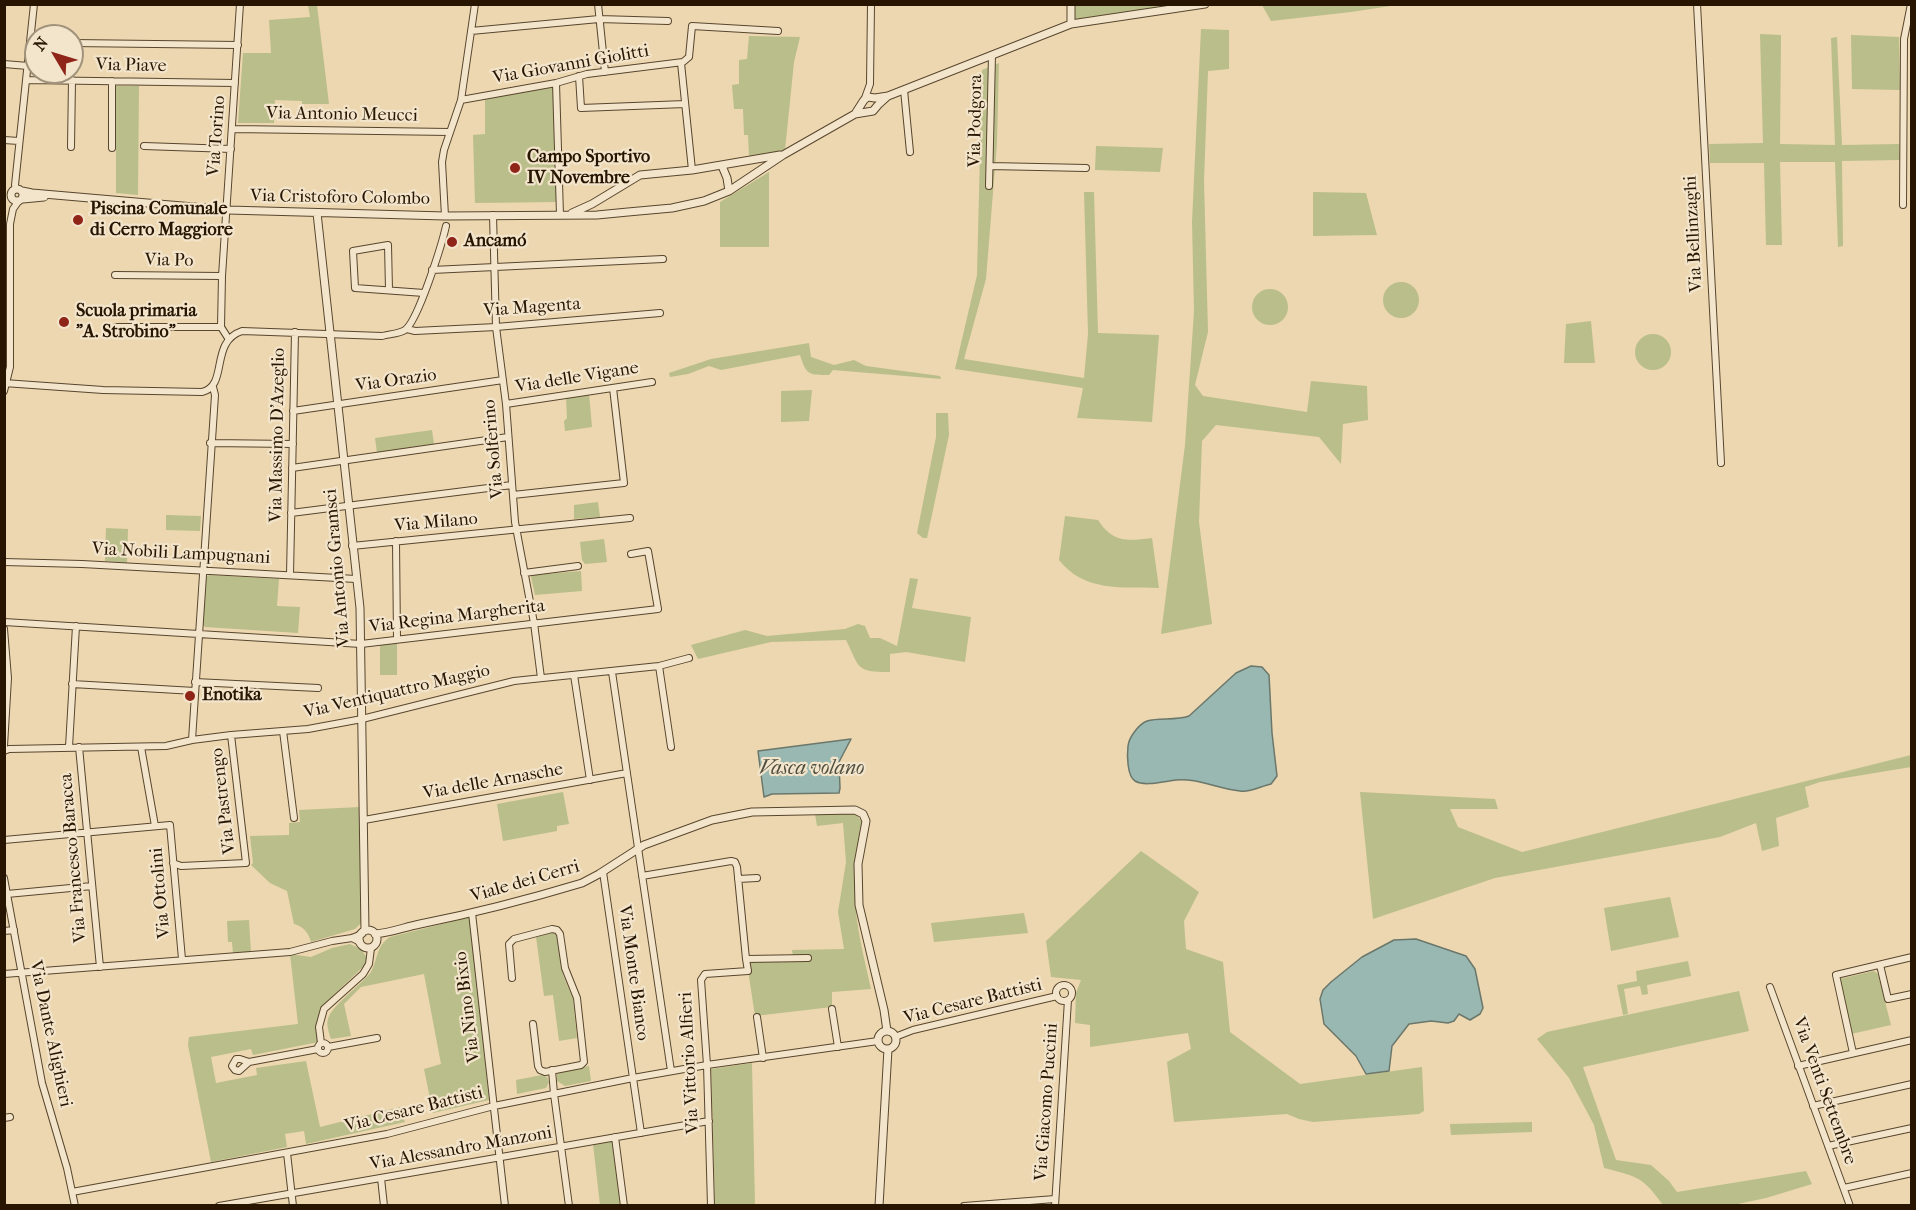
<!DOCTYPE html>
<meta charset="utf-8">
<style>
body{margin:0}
#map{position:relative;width:1916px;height:1210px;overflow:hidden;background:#ecd7b0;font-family:"IM FELL French Canon",serif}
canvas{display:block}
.frame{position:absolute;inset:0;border:6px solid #271501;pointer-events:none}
.north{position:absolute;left:24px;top:24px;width:60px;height:60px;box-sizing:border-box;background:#f3e5cc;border:2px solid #a1927b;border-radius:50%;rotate:308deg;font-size:16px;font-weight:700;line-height:24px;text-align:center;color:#271501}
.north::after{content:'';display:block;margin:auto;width:21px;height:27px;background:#8f2418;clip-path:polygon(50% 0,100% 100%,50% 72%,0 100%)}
</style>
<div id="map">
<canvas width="1916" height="1210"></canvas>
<div class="frame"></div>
<div class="north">N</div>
</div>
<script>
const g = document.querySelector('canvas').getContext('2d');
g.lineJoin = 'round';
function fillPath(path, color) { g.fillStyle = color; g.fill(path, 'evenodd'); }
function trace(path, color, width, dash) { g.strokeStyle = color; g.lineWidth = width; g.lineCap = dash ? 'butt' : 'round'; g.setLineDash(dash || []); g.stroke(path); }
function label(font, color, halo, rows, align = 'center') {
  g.font = font + ' "IM FELL French Canon",serif'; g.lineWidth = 4.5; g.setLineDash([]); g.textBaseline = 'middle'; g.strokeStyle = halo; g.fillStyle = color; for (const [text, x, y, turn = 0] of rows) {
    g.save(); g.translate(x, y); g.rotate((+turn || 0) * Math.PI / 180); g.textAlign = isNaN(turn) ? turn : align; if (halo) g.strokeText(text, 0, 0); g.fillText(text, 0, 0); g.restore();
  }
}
fillPath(new Path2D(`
 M 1075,4 L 1185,5 L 1075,19 Z
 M 308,5 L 317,5 L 329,104 L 302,104 L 302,101 L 275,100 L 274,123 L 238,123 L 243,53 L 271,53 L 269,20 L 310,17 Z
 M 1262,5 L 1397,5 L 1351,12 L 1271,21 Z
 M 1201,29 L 1229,30 L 1229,69 L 1208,71 L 1204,181 L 1208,332 L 1195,385 L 1203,396 L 1307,412 L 1311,381 L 1367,386 L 1368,420 L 1343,424 L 1341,464 L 1319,437 L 1216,425 L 1202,441 L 1199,522 L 1212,624 L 1161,634 L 1185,445 L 1194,311 L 1192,222 Z
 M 1760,34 L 1781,35 L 1780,144 L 1835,145 L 1831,38 L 1837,37 L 1842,145 L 1899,144 L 1900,160 L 1842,161 L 1843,246 L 1838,247 L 1835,162 L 1780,162 L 1782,245 L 1766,245 L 1764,163 L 1710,163 L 1709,144 L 1763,143 Z
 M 1851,35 L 1899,37 L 1900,90 L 1852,89 Z
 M 749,36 L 800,37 L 794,62 L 785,150 L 749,157 L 748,135 L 744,135 L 743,109 L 734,109 L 732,85 L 739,84 L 739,60 L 747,59 Z
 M 999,63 L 997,143 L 986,279 L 964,359 L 1084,378 L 1088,334 L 1084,192 L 1094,192 L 1098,333 L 1159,335 L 1152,422 L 1077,418 L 1083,388 L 955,369 L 977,275 L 982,70 Z
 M 116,86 L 139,86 L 138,195 L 116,193 Z
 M 554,87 L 557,202 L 475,203 L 473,135 L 485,134 L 485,98 Z
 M 1096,146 L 1163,148 L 1160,172 L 1095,170 Z
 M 769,172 L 769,247 L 720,247 L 720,202 Z
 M 1313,192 L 1366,193 L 1377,235 L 1313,236 Z
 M1383 300a18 18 0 1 1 36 0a18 18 0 1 1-36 0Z
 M1252 307a18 18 0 1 1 36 0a18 18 0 1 1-36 0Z
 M 1591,321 L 1595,363 L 1564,363 L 1566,324 Z
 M1635 352a18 18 0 1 1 36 0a18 18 0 1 1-36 0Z
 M 809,343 L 811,357 L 834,365 L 854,360 L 866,366 L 940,376 L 941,379 L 833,370 L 829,375 C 809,375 806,375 800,355 L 721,370 L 709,366 L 688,374 L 670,377 L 669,373 L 711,359 Z
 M 812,390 L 809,421 L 781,422 L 781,391 Z
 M 589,394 L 592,427 L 565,431 L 564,421 L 567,418 L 566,398 Z
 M 936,413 L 948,413 L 949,435 L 927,538 L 923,538 L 917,533 L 936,437 Z
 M 432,430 L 434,444 L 377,453 L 375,438 Z
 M 598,502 L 600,517 L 574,519 L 574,505 Z
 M 166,515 L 201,516 L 200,531 L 166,530 Z
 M 1065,516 L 1098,520 C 1113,543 1127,541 1152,538 L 1159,588 C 1122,587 1084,592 1059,560 Z
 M 106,528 L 128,529 L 127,563 L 105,561 Z
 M 604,539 L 607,562 L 585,564 L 582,560 L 580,542 Z
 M 581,571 L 582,591 L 535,595 L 531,577 L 533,575 Z
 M 209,575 L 279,579 L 277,606 L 300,607 L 298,633 L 205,627 L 202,624 L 205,578 Z
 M 910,578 L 918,579 L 912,608 L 971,617 L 965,662 L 906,652 L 890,654 L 890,672 C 855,672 860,668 846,640 L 771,642 L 698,659 L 691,645 L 745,630 L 767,636 L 845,629 L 858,624 L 865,626 L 870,638 L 880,638 L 897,646 Z
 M 397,643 L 397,675 L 380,675 L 380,645 Z
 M 1911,755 L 1911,767 L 1820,782 L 1805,787 L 1809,807 L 1776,818 L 1779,846 L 1762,851 L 1756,823 L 1720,837 L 1495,878 L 1373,919 L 1360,792 L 1495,799 L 1498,809 L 1450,809 L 1458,827 L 1522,852 Z
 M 563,792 L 569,824 L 557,826 L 557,831 L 503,841 L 497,804 Z
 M 360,807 L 361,923 L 355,929 L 311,942 C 309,933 303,926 294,924 L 287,891 L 270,883 L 251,865 L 253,863 L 250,836 L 289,835 L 289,823 L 300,822 L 299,810 Z
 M 855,813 L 862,822 C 858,845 854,868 855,892 C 855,924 864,957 871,989 L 832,992 L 832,1007 L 755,1016 L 746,957 L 793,956 L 792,950 L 844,949 L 838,912 L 846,862 L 843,823 L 817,826 L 815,814 Z
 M 1141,851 L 1199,892 L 1184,921 L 1186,949 L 1223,962 L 1230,1032 L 1300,1084 L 1422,1067 L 1424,1111 L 1419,1114 L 1313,1122 L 1299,1119 L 1287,1114 L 1174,1122 L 1167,1062 L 1191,1049 L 1188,1033 L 1090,1047 L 1090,1025 L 1075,1023 L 1076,993 L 1081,980 L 1051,977 L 1046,941 Z
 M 1670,897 L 1679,937 L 1611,951 L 1604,908 Z
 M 1024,913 L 1028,933 L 934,942 L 931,923 Z
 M 470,917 L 489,1100 L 433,1113 L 424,1069 L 441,1064 L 424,974 L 361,987 L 344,1004 L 351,1036 L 331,1039 C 329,1033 326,1025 328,1019 C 331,1006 361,985 371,972 C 378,959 376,946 390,937 Z
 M 249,920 L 251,953 L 233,954 L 232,942 L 228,942 L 227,921 Z
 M 553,932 L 557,937 L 563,975 L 573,999 L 577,1038 L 559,1041 L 553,995 L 544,996 L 536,937 Z
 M 350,944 L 361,949 L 367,958 L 364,966 L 322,1006 L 316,1027 L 319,1042 L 253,1055 L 251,1049 L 211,1057 L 216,1083 L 257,1075 L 256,1068 L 306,1061 L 320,1127 L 400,1107 L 405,1122 L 306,1144 L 304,1131 L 285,1134 L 287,1147 L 211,1162 L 188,1045 L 189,1037 L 298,1024 L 290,954 L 311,957 L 332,948 Z
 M 1688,961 L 1691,976 L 1647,985 L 1648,994 L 1642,995 L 1640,986 L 1624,989 L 1628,1014 L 1623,1015 L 1617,985 L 1637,981 L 1636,971 Z
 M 1874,971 L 1878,974 L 1891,1025 L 1851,1034 L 1839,979 Z
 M 1739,991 L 1749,1031 L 1583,1067 L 1616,1160 L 1651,1165 L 1669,1181 L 1677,1192 L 1806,1171 L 1812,1184 L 1766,1198 L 1733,1205 L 1663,1205 C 1642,1176 1638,1177 1604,1168 L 1594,1125 L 1569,1078 L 1537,1039 L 1547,1032 Z
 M 752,1063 L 755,1205 L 715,1205 L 711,1069 Z
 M 589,1066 L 591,1081 L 565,1086 L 557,1081 L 557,1074 L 561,1071 Z
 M 542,1075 L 547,1077 L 549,1082 L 546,1088 L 517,1094 L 516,1080 Z
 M 1532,1122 L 1532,1132 L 1451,1135 L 1450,1124 Z
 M 613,1141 L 622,1205 L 600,1205 L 593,1144 Z`), '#babe8a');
const water = new Path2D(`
 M 1251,666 L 1262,667 L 1269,675 L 1272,733 L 1277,776 L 1271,784 C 1261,786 1250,793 1240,791 C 1218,789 1199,778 1176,780 C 1165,781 1145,787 1135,781 C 1127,776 1127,755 1128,746 C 1129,737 1139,724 1147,721 C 1159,717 1175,721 1189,716 L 1236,673 Z
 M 851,739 L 839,762 L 840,788 L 839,793 L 772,794 L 764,797 L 758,751 Z
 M 1416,939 L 1466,956 L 1475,969 L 1483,1008 L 1480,1014 L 1470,1020 L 1459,1014 L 1454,1021 L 1448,1023 L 1431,1021 L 1409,1024 L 1392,1046 L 1389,1071 L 1366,1074 L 1356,1056 L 1324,1024 L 1320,999 L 1323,990 L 1331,982 L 1362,957 L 1394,940 Z`);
fillPath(water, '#99b8b1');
trace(water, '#6b776b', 1.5);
const minor = new Path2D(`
 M 598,4 L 605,72
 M 1697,4 L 1721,463
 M 471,31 L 599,19 L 668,21
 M 72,43 L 238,45
 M 681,63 L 692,170
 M 4,64 L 28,66
 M 579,76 L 581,108 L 685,104
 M 26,80 L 235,83
 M 112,81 L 112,148
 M 556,83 L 560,215
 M 904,90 L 910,152
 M 865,98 L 870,84 L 871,4
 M 461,100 L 556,83 L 587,74 L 683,62 L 689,57 L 692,26 L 778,31
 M 233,129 L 450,132
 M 4,140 L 19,141
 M 144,146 L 231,149
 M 71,147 L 72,80
 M 990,166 L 1086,168
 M 989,186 L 992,55
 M 16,189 L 15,185 L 34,4
 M 1903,205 L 1904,39 L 1911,4
 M 493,215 L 496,327 L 506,404 L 515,522 L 534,623 L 541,678
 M 445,216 L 442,162 L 444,150 L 461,100 L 475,4
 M 432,270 L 663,259
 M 115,275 L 222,276
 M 389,290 L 388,245 L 353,251 L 355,288 L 424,293
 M 116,327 L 221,327
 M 407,329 L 415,331 L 496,327 L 660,313
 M 228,338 L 221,327 L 222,276 L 240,4
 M 4,383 L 103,390 L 202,392 C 229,386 209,342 242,331 L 382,336 C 389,334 399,334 405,330 C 418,321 442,244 446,226
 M 4,391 L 10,367 L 10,224 L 13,209 L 18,202
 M 506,404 L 652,382
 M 293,411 L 503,380
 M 210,443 L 293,444
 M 292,468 L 508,437
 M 513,495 L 624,483 L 613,388
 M 291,513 L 512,485
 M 396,541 L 397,639
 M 352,546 L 630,518
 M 4,562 L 82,564 L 356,579
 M 524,573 L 578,566
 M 290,575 L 295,332
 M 4,622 L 361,644 L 658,609 L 648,551 L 631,554
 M 4,629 L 8,678 L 4,746
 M 659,666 L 671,747
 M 612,672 L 671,1071
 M 574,675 L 590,780
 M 195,682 L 318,688
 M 72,684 L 195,691
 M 283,731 L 294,818
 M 192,740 L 215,395 L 213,387
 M 69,747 L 76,626
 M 79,747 L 100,967
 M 141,747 L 155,826
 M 4,751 L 9,749 L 166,746 L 192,740 L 231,735 L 308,729 L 362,719 L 514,681 L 659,666 L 689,658
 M 364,820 L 627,773
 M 4,840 L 170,825 L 182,959
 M 173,863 L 181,866 L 246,863 L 231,735
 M 603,872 L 641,1133
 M 642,876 L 731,861 L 735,862 L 737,867 L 746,959 L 808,958
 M 4,878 L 42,1083 L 67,1168 L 75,1206
 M 738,879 L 757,878
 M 7,894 L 92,886
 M 472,913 L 505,1206
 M 4,931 L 14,930
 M 352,938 L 360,942
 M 1880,965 L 1888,999 L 1912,994
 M 4,974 L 290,952 L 332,941 L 352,938 L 362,934
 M 512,978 L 509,944 L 514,939 L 552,929 L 557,930 L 560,934 L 565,968 L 577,998 L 584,1062 L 581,1065 L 545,1072 L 540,1070 L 538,1066 L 533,1024
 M1056 993a8 8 0 1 1 16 0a8 8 0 1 1-16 0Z
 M 1770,987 L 1850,1206
 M 832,1009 L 838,1047
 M 757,1017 L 763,1058
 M 895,1037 L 913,1030 L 1057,996
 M 321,1043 L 319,1027 L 324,1009 L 363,974 L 369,964 L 371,948
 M318 1048a5 5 0 1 1 10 0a5 5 0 1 1-10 0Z
 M 328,1047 L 377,1038
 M 1853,1053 L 1836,975 L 1912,957
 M 249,1062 L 240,1059 L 236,1059 L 232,1066 L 235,1070 L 239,1071 L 249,1062 L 318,1049
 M 1798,1066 L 1912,1040
 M 552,1070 L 554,1094 L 569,1206
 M 1813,1106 L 1912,1084
 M 4,1118 L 10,1117
 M 615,1137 L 624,1206
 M 1828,1146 L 1912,1128
 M 287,1153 L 293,1206
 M 381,1178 L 384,1206
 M 1844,1188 L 1912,1173
 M 72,1192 L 387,1134 L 494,1106 L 633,1078 L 707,1065 L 878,1041
 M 219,1206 L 709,1121
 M 711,1206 L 707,1065 L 701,980 L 705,974 L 748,971 L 746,959
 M 964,1206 L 1055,1199
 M 1055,1206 L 1068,1000`);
const tertiary = new Path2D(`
 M 1071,24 L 1071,4
 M 855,114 L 864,100 L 868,97 L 875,98 L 888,96 L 1071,24 L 1205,4
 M 722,166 L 727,178 L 729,191
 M11 195a6 6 0 1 1 12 0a6 6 0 1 1-12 0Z
 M 22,191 L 32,193 L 228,210 L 445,216 L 597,215 L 628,212 L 672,208 L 704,201 L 729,191 L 783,155 L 855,114 L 873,111 L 878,105 L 888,96
 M 23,199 L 44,197
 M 317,213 L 360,608 L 365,931
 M 572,213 L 592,204 L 640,175 L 692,170 L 780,155
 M359 939a9 9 0 1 1 18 0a9 9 0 1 1-18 0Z
 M 375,934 C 390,933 405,927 420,924 C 475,913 529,899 582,883 L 599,874 L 644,845 L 712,820 L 752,812 L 855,810 L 863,814 L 866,821 L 858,864 L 859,905 L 884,1010 L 887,1031
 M878 1040a9 9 0 1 1 18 0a9 9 0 1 1-18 0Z
 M 879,1206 L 888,1049`);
trace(minor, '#58462d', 8);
trace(tertiary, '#58462d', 9);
trace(minor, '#f3e5cc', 6);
trace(tertiary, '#f3e5cc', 7);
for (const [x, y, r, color] of [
 [515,168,6,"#8f2418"],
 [78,220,6,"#8f2418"],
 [452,242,6,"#8f2418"],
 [64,322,6,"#8f2418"],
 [190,696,6,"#8f2418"]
]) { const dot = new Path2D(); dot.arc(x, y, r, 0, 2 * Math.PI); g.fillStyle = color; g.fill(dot); trace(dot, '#f3e5cc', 2); }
label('18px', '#271501', '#f3e5cc', [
 ["Via Giovanni Giolitti",571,65,-10],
 ["Via Piave",131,66,1],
 ["Via Antonio Meucci",342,115,1],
 ["Via Podgora",976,121,-89],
 ["Via Torino",217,136,-86],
 ["Via Cristoforo Colombo",340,198,1],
 ["Via Bellinzaghi",1694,234,-93],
 ["Via Po",169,261,1],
 ["Via Magenta",532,308,-4],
 ["Via delle Vigane",577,378,-9],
 ["Via Orazio",396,381,-8],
 ["Via Massimo D'Azeglio",278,435,-89],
 ["Via Solferino",494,449,-95],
 ["Via Milano",436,523,-5],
 ["Via Nobili Lampugnani",181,554,3],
 ["Via Antonio Gramsci",338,568,-95],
 ["Via Regina Margherita",457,617,-7],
 ["Via Ventiquattro Maggio",397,692,-13],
 ["Via delle Arnasche",493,782,-10],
 ["Via Pastrengo",224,801,-97],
 ["Via Francesco Baracca",74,858,-95],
 ["Viale dei Cerri",525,882,-16],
 ["Via Ottolini",161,893,-95],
 ["Via Monte Bianco",633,973,82],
 ["Via Cesare Battisti",973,1002,-14],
 ["Via Nino Bixio",468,1007,-97],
 ["Via Dante Alighieri",50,1034,78],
 ["Via Vittorio Alfieri",690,1063,-93],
 ["Via Venti Settembre",1824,1091,70],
 ["Via Giacomo Puccini",1047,1102,-86],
 ["Via Cesare Battisti",414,1110,-14],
 ["Via Alessandro Manzoni",461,1149,-10]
]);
label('bold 18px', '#271501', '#f3e5cc', [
 ["Campo Sportivo",527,158],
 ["IV Novembre",527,179],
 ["Piscina Comunale",90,210],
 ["di Cerro Maggiore",90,231],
 ["Ancamó",464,242],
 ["Scuola primaria",76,312],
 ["\"A. Strobino\"",76,333],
 ["Enotika",202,696]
], 'left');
label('italic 20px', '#4f4e3f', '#f3e5cc', [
 ["Vasca volano",812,769]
]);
</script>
